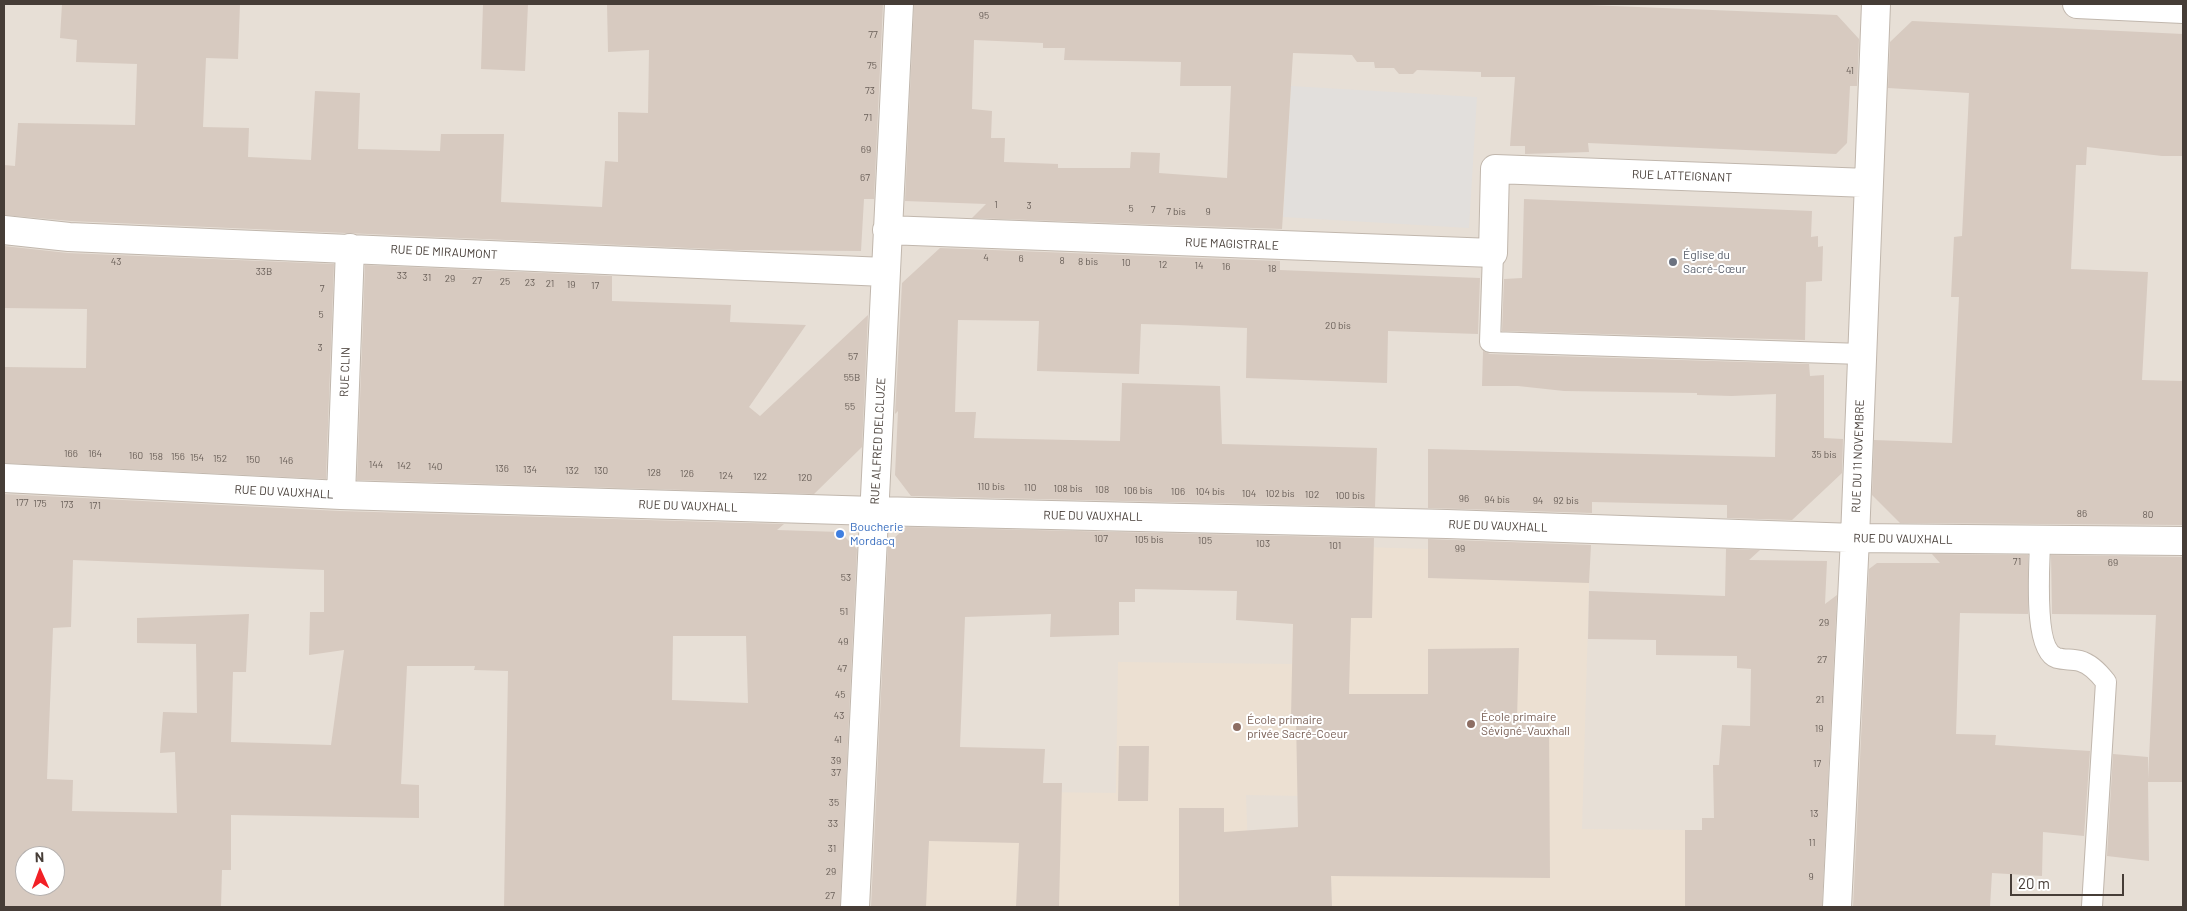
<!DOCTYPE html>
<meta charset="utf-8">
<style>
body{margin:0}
#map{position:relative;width:2187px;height:911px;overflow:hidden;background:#f3eee8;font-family:Barlow,sans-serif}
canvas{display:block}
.frame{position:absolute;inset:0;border:5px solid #463d37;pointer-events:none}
.north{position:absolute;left:15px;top:846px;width:50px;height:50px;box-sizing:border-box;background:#fff;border:1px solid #b5b1af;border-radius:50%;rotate:358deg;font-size:14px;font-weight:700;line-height:20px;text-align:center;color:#463d37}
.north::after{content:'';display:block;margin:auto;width:18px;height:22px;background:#f22026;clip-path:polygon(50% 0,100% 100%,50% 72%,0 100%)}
.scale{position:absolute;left:2010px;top:874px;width:114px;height:22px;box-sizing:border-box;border:2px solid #463d37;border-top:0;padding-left:6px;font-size:15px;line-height:18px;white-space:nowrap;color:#463d37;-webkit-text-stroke:4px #fff;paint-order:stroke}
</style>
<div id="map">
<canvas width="2187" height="911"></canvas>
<div class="frame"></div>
<div class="north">N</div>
<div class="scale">20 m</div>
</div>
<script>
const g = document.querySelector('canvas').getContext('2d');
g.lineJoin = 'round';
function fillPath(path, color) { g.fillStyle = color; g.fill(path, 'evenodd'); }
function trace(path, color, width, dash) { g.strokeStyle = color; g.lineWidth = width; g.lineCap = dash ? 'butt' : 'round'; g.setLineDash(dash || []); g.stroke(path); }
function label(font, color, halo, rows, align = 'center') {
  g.font = font + ' Barlow,sans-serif'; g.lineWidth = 4; g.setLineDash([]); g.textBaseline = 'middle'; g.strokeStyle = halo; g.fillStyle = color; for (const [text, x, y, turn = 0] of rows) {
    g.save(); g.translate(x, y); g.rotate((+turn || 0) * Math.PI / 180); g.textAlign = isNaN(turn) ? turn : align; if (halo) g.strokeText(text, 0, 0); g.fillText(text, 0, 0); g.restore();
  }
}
fillPath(new Path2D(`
 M 4,4 L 2183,4 L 2183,907 L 4,907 ZM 25,856 L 55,856 L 55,886 L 25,886 Z`), '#e7dfd6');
fillPath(new Path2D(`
 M 1298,545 L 1590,554 L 1582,829 L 1685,830 L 1685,907 L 1332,907 L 1331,876 L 1356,797 L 1246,795 L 1250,907 L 874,907 L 879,790 L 1116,793 L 1118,662 L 1292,664 L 1293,590 Z`), '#ece0d2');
fillPath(new Path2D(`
 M 1291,86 L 1477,97 L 1469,228 L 1283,217 Z`), '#e2dfdc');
fillPath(new Path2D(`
 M 62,4 L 240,4 L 238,59 L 206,58 L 203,127 L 249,128 L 248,157 L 311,160 L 315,91 L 360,93 L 358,149 L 440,151 L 441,134 L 504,134 L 501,202 L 602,207 L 605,161 L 618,162 L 618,112 L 648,113 L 649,50 L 608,52 L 607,4 L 883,4 L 874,199 L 864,199 L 861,251 L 735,250 L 70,221 L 4,215 L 4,165 L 15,166 L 18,123 L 135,125 L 137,64 L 76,62 L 77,40 L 60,38 Z
 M 483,4 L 528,4 L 525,71 L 481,69 Z
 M 914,4 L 1563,4 L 1837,15 L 1859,39 L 1857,86 L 1850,86 L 1847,143 L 1836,154 L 1588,143 L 1589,152 L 1525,154 L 1525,146 L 1510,146 L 1515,77 L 1481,77 L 1481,72 L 1417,70 L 1413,74 L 1399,74 L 1394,68 L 1375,68 L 1374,62 L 1357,62 L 1352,55 L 1293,53 L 1282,229 L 972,218 L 986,204 L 905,201 ZM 974,40 L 1043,43 L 1043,48 L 1065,48 L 1064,60 L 1181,62 L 1180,86 L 1231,86 L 1227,178 L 1159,173 L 1160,153 L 1131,152 L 1130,168 L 1058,168 L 1058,164 L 1004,162 L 1005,138 L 991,138 L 992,111 L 972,109 Z
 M 1912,21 L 2183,34 L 2183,156 L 2162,156 L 2087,147 L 2086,165 L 2076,165 L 2071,269 L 2148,272 L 2142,380 L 2183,381 L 2183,525 L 1900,523 L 1872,495 L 1874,440 L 1952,443 L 1959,297 L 1951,297 L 1954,237 L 1962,236 L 1969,93 L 1888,88 L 1890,42 Z
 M 1524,199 L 1812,211 L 1811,237 L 1818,236 L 1818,247 L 1823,246 L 1822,281 L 1806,282 L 1805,340 L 1502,331 L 1504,279 L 1522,278 Z
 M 4,246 L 68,253 L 334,264 L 326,479 L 4,463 L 4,367 L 86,368 L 87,309 L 4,308 Z
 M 940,248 L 1280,261 L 1280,270 L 1480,278 L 1478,334 L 1388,331 L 1387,383 L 1246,378 L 1247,328 L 1177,325 L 1141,324 L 1139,374 L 1037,371 L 1039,321 L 958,320 L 955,412 L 976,412 L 974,438 L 1120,441 L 1122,383 L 1220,386 L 1222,444 L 1377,448 L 1375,507 L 911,496 L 895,475 L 898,411 L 895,414 L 902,283 Z
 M 365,265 L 612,276 L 612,301 L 731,305 L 730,322 L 806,325 L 749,407 L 760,416 L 868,315 L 862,447 L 814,494 L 357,480 Z
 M 1483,351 L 1490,354 L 1809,364 L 1810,376 L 1824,375 L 1824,438 L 1843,439 L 1842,473 L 1792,520 L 1727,518 L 1727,505 L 1592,502 L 1592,513 L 1428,508 L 1428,449 L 1775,457 L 1776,394 L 1732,396 L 1697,395 L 1697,393 L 1564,391 L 1518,386 L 1482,386 Z
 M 4,494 L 340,511 L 784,524 L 777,530 L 840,532 L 857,549 L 840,907 L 504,907 L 508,671 L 474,670 L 475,666 L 407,666 L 401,784 L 419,785 L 419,818 L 231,815 L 231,870 L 222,870 L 221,907 L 4,907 ZM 73,560 L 324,570 L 324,612 L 310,612 L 309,655 L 344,650 L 331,745 L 231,742 L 233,672 L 246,672 L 249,614 L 137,618 L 137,643 L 196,644 L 197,713 L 163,712 L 160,753 L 175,752 L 177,813 L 72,811 L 73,780 L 47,779 L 53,628 L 71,627 ZM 673,636 L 746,636 L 748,703 L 672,700 ZM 25,856 L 55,856 L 55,886 L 25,886 Z
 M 906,527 L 1374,538 L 1372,618 L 1351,618 L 1349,694 L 1428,694 L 1428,649 L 1519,648 L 1517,719 L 1549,720 L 1550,878 L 1331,876 L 1332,907 L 1179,907 L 1179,808 L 1224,808 L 1224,832 L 1298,827 L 1296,717 L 1291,717 L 1293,624 L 1236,620 L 1237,591 L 1135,589 L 1135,602 L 1119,602 L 1119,635 L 1050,637 L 1051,614 L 965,617 L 960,747 L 1045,749 L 1043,783 L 1062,783 L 1059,907 L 1016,907 L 1019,843 L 929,841 L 926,907 L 871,907 L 888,544 Z
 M 1428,539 L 1591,545 L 1589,583 L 1428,578 Z
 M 1726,549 L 1760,550 L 1749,560 L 1827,561 L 1825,604 L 1837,595 L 1822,907 L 1685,907 L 1685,830 L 1702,830 L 1702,818 L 1714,818 L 1713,765 L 1719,765 L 1722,725 L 1750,726 L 1751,669 L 1737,668 L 1737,656 L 1656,655 L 1656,640 L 1588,639 L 1589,591 L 1725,596 Z
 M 1932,554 L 2028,555 L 2028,614 L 1960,613 L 1956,734 L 1996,735 L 1995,745 L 2090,751 L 2084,836 L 2043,832 L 2042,876 L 1992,873 L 1990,907 L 1853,907 L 1869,569 L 1877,563 L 1940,563 Z
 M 2051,555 L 2183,557 L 2183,782 L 2148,782 L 2149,861 L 2107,856 L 2113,754 L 2148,757 L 2148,779 L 2156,615 L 2052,614 Z
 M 1119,746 L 1149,746 L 1148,801 L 1118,801 Z`), '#d7cac0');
const lane = new Path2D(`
 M 1493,253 L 1490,342 L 1862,354
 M 2040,540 C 2040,562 2032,650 2057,658 C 2064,660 2072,659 2080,661 C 2091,664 2099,673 2106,682 L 2092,906`);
const street = new Path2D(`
 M 2077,4 L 2183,9
 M 4,230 L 69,237 L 885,272
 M 887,230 L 1493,253 L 1495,169 L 1868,183
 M 4,478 L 341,495 L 875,511 L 1447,524 L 1855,538 L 2183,541
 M 341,495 L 350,248
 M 855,907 L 899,4
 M 1837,907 L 1855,538 L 1876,4`);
trace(lane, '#c1b7ad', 22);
trace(street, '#c1b7ad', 30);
trace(lane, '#fff', 20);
trace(street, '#fff', 28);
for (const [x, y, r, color] of [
 [1673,262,5,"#6b7280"],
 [840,534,5,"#3f7fe0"],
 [1471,724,5,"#8d6e63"],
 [1237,727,5,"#8d6e63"]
]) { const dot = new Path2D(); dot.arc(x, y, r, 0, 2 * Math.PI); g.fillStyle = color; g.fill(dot); trace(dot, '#fff', 2); }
label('10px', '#6a6059', null, [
 ["95",984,16],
 ["77",873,35],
 ["75",872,66],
 ["41",1850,71],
 ["73",870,91],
 ["71",868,118],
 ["69",866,150],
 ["67",865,178],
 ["1",996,205],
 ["3",1029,206],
 ["5",1131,209],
 ["7",1153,210],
 ["7 bis",1176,212],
 ["9",1208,212],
 ["4",986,258],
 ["6",1021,259],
 ["8",1062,261],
 ["43",116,262],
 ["8 bis",1088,262],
 ["10",1126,263],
 ["12",1163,265],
 ["14",1199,266],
 ["16",1226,267],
 ["18",1272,269],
 ["33B",264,272],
 ["33",402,276],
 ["31",427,278],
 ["29",450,279],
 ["27",477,281],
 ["25",505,282],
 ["23",530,283],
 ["21",550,284],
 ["19",571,285],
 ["17",595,286],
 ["7",322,289],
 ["5",321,315],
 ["20 bis",1338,326],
 ["3",320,348],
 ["57",853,357],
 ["55B",852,378],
 ["55",850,407],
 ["166",71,454],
 ["164",95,454],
 ["35 bis",1824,455],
 ["160",136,456],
 ["158",156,457],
 ["156",178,457],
 ["154",197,458],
 ["152",220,459],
 ["150",253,460],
 ["146",286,461],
 ["144",376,465],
 ["142",404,466],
 ["140",435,467],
 ["136",502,469],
 ["134",530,470],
 ["132",572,471],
 ["130",601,471],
 ["128",654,473],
 ["126",687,474],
 ["124",726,476],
 ["122",760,477],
 ["120",805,478],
 ["110 bis",991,487],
 ["110",1030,488],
 ["108 bis",1068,489],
 ["108",1102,490],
 ["106 bis",1138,491],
 ["106",1178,492],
 ["104 bis",1210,492],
 ["104",1249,494],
 ["102 bis",1280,494],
 ["102",1312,495],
 ["100 bis",1350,496],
 ["96",1464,499],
 ["94 bis",1497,500],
 ["94",1538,501],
 ["92 bis",1566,501],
 ["177",22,503],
 ["175",40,504],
 ["173",67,505],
 ["171",95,506],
 ["86",2082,514],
 ["80",2148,515],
 ["107",1101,539],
 ["105 bis",1149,540],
 ["105",1205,541],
 ["103",1263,544],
 ["101",1335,546],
 ["99",1460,549],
 ["71",2017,562],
 ["69",2113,563],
 ["53",846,578],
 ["51",844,612],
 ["29",1824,623],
 ["49",843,642],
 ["27",1822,660],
 ["47",842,669],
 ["45",840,695],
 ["21",1820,700],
 ["43",839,716],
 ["19",1819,729],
 ["41",838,740],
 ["39",836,761],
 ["17",1817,764],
 ["37",836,773],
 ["35",834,803],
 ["13",1814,814],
 ["33",833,824],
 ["11",1812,843],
 ["31",832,849],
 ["29",831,872],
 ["9",1811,877],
 ["27",830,896]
]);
label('12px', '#463d37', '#fff', [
 ["RUE LATTEIGNANT",1682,176,2],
 ["RUE MAGISTRALE",1232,244,2],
 ["RUE DE MIRAUMONT",444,252,3],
 ["RUE CLIN",345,372,-88],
 ["RUE ALFRED DELCLUZE",878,441,-87],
 ["RUE DU 11 NOVEMBRE",1858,456,-88],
 ["RUE DU VAUXHALL",284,492,3],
 ["RUE DU VAUXHALL",688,506,2],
 ["RUE DU VAUXHALL",1093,516,1],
 ["RUE DU VAUXHALL",1498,526,2],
 ["RUE DU VAUXHALL",1903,539,1]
]);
label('12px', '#5b616d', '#fff', [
 ["Église du",1683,255],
 ["Sacré-Cœur",1683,269]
], 'left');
label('12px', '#366cbe', '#fff', [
 ["Boucherie",850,527],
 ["Mordacq",850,541]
], 'left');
label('12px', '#785e54', '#fff', [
 ["École primaire",1481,717],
 ["Sévigné-Vauxhall",1481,731],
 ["École primaire",1247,720],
 ["privée Sacré-Coeur",1247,734]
], 'left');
</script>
